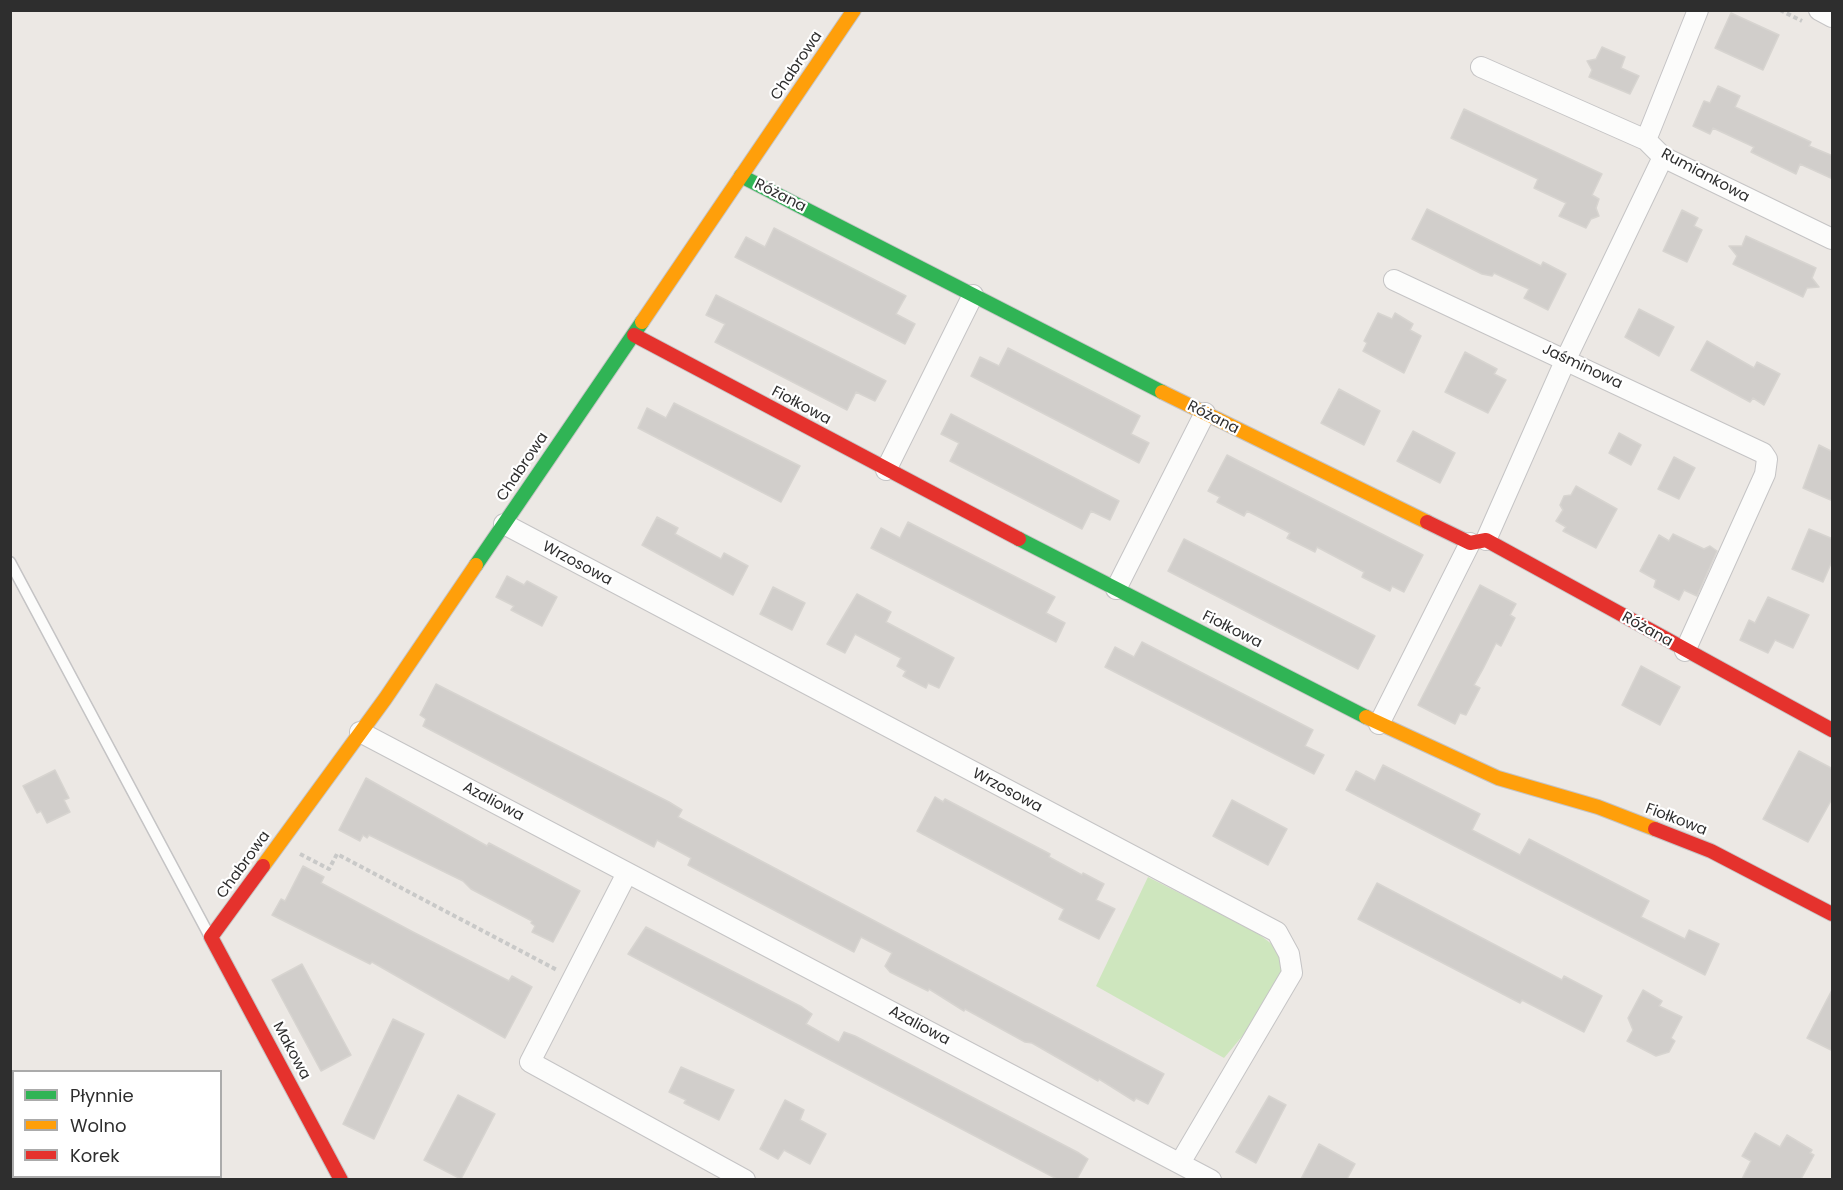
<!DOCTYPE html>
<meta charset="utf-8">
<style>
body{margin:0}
#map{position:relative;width:1843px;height:1190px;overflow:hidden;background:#ece8e4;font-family:Poppins,sans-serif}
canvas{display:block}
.frame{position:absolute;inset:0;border:12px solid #2e2e2e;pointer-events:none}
.legend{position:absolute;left:12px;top:1070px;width:210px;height:108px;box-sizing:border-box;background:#fff;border:2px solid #ababab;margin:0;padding:8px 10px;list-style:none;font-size:18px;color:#2e2e2e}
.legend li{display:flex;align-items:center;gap:12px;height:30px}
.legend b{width:30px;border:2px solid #ababab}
</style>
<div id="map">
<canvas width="1843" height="1190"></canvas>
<div class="frame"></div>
<ul class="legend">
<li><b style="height:8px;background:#30b455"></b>Płynnie</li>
<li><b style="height:8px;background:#ff9f0a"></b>Wolno</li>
<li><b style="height:8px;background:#e5322d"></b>Korek</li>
</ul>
</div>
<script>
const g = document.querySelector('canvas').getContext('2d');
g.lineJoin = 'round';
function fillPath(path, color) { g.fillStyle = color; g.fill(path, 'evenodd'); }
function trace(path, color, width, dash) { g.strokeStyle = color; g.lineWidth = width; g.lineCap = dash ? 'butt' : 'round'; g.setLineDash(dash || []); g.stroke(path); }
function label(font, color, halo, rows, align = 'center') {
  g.font = font + ' Poppins,sans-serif'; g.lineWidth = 4.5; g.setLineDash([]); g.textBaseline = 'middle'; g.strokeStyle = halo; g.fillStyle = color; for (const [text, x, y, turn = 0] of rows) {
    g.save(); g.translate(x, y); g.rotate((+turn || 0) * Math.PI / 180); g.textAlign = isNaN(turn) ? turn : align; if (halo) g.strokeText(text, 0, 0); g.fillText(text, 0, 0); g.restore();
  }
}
fillPath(new Path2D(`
 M 1148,877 L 1256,932 L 1277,948 L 1284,970 L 1265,1009 L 1224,1058 L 1096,986 Z`), '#cee6be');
const building = new Path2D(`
 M 1731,13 L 1779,35 L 1763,70 L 1715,48 Z
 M 1602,47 L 1625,57 L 1621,68 L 1639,76 L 1630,94 L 1589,77 L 1592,70 L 1587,61 L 1596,59 Z
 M 1718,86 L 1740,96 L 1735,107 L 1811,142 L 1809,146 L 1833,156 L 1833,179 L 1800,164 L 1796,174 L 1751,152 L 1754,147 L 1713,128 L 1710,134 L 1693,126 L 1704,101 L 1710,103 Z
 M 1464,109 L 1602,174 L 1592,195 L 1599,199 L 1596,208 L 1599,216 L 1591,219 L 1586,228 L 1559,216 L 1566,203 L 1534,188 L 1538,179 L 1451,138 Z
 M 1427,209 L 1541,266 L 1543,262 L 1566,274 L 1548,310 L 1524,298 L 1529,289 L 1494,273 L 1492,276 L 1482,274 L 1412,239 Z
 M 1682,210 L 1698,218 L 1694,226 L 1702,230 L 1687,262 L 1663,251 Z
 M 774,228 L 906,296 L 896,314 L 915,324 L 905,344 L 735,257 L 746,237 L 765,247 Z
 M 1746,236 L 1816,268 L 1812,278 L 1819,287 L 1807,288 L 1803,297 L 1733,264 L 1737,256 L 1729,246 L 1742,246 Z
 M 716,295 L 886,381 L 875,401 L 856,392 L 847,410 L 715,342 L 725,324 L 706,315 Z
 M 1639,309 L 1674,327 L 1659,356 L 1625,337 Z
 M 1378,313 L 1392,319 L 1395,313 L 1413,324 L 1410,330 L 1421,336 L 1404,373 L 1363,351 L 1367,343 L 1364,341 Z
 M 1707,341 L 1754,368 L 1757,362 L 1780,374 L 1764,405 L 1753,398 L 1750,402 L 1691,370 Z
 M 1008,348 L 1140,416 L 1131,434 L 1149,443 L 1139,463 L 971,376 L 980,357 L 999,366 Z
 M 1465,352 L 1497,369 L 1494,374 L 1506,380 L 1488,413 L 1445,392 Z
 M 1339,389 L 1380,411 L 1364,445 L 1321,423 Z
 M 674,403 L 800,466 L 781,502 L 638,428 L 647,408 L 666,418 Z
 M 951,414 L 1119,501 L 1110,520 L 1091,511 L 1082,529 L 950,461 L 959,443 L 941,434 Z
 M 1413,431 L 1455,453 L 1440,483 L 1397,461 Z
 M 1619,433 L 1641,445 L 1631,465 L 1609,453 Z
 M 1819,445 L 1833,452 L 1833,501 L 1803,488 Z
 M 1227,455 L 1423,555 L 1404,592 L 1392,586 L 1390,591 L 1362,577 L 1364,572 L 1317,547 L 1315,552 L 1287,538 L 1290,533 L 1259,517 L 1247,511 L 1244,516 L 1217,502 L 1220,497 L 1208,491 Z
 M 1674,457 L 1695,468 L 1679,499 L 1658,489 Z
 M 1576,486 L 1617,509 L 1596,548 L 1563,531 L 1566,527 L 1556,521 L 1563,510 L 1560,505 L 1564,496 L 1571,495 Z
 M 657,517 L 678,528 L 675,534 L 697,546 L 721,559 L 724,553 L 748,566 L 733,595 L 642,545 Z
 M 908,522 L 1055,597 L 1046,613 L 1065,623 L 1056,642 L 871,548 L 881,528 L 900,538 Z
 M 1809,529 L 1833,539 L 1833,559 L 1823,582 L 1792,569 Z
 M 1673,534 L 1704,549 L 1710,546 L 1717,551 L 1697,596 L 1684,590 L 1679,600 L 1654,587 L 1656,580 L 1640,571 L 1659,535 L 1669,541 Z
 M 1184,539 L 1375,636 L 1358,669 L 1168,571 Z
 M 507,576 L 524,585 L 527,581 L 557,597 L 542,626 L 511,610 L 514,606 L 496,597 Z
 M 1480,585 L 1516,604 L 1510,615 L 1515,618 L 1501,646 L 1496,643 L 1483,669 L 1474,685 L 1480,688 L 1466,715 L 1460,713 L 1455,724 L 1418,705 Z
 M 773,587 L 805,603 L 792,630 L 760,614 Z
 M 857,594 L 891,612 L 886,622 L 954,658 L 939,688 L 928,683 L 926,688 L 903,676 L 906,671 L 897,666 L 901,658 L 855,634 L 845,653 L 827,644 Z
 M 1768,597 L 1809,615 L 1793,648 L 1775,640 L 1768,653 L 1740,640 L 1749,620 L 1755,623 Z
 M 1142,642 L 1313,730 L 1305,746 L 1324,755 L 1314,774 L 1105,667 L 1115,647 L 1134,657 Z
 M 1641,666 L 1680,687 L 1660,725 L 1622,705 Z
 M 436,684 L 669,802 L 682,810 L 678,817 L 1164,1074 L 1148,1104 L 1136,1098 L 1134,1101 L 1099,1079 L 1098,1081 L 1086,1074 L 1032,1043 L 1025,1042 L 965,1009 L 964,1011 L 929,989 L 928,991 L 890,972 L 885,966 L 892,953 L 861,937 L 854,952 L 688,865 L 691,858 L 657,840 L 654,847 L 423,726 L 426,719 L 420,715 Z
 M 1799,751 L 1833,769 L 1833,797 L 1808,842 L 1763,819 Z
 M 1383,765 L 1480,814 L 1472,830 L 1520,855 L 1529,839 L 1649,901 L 1641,917 L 1685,939 L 1689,930 L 1719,944 L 1705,975 L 1346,790 L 1356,771 L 1375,781 Z
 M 55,770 L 69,798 L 64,800 L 70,812 L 47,823 L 41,811 L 37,813 L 23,786 Z
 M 366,778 L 487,846 L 489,843 L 580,891 L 553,942 L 532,932 L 535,926 L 531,923 L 532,921 L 471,889 L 463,881 L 369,835 L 367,838 L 363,835 L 360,841 L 339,830 Z
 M 935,797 L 943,802 L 945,799 L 1050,854 L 1049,857 L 1082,875 L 1083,873 L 1104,884 L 1096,900 L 1115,909 L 1099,939 L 1059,919 L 1064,909 L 917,831 Z
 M 1232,800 L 1287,829 L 1268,865 L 1213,836 Z
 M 303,866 L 324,877 L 321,883 L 413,932 L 509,981 L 512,976 L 532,987 L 505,1038 L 372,962 L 370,964 L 272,915 L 281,899 L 285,901 Z
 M 1377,883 L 1562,980 L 1564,976 L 1602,996 L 1584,1032 L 1522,1000 L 1520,1003 L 1358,919 Z
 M 646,927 L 802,1007 L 812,1014 L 806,1024 L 836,1041 L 839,1042 L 844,1032 L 855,1036 L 1079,1153 L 1088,1159 L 1077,1179 L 1057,1179 L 628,954 Z
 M 302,964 L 351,1055 L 321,1071 L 272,980 Z
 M 1833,988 L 1833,1051 L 1807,1038 Z
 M 1643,990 L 1662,1001 L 1659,1006 L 1682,1017 L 1671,1038 L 1675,1041 L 1669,1052 L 1656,1056 L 1627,1041 L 1633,1030 L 1628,1018 Z
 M 393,1019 L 424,1034 L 374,1139 L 343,1124 Z
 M 681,1067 L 734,1090 L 719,1120 L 684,1103 L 686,1100 L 669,1092 Z
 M 458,1095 L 495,1114 L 461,1179 L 424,1160 Z
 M 1269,1096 L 1286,1105 L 1256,1163 L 1236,1152 Z
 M 785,1100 L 804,1110 L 800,1120 L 826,1134 L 810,1164 L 784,1150 L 778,1159 L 760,1149 Z
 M 1755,1133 L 1780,1147 L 1787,1135 L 1812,1150 L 1810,1153 L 1814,1155 L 1801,1179 L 1742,1179 L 1751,1161 L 1742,1156 Z
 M 1319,1144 L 1355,1164 L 1347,1179 L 1301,1179 Z`);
fillPath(building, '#d1cecb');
trace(building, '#d7d4d0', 1.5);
const lane = new Path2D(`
 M 10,562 L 209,935`);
const street = new Path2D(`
 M 1819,10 L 1832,17
 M 1481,67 L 1646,140 L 1663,157 L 1832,239
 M 1646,140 L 1698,10
 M 1394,280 L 1763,453 L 1767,459 L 1765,474 L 1685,651
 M 886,470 L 973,295
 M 504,524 L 1277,932 L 1289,954 L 1292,973 L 1180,1163
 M 1486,540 L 1566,359 L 1663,157
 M 1116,589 L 1205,413
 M 1379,724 L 1470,543
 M 360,732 L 1211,1180
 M 627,873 L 530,1062 L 745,1180`);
const fast = new Path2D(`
 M 741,176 L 1162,392
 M 1019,539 L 1366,717
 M 476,565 L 642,322`);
const slow = new Path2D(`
 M 642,322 L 854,10
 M 1162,392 L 1427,522
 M 1366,717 L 1498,778 L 1598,807 L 1655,829
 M 263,866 L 385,699 L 476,565`);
const jam = new Path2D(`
 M 634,335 L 1019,539
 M 1427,522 L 1470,543 L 1486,540 L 1832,730
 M 1655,829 L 1711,851 L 1832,914
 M 263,866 L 211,937 L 341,1180`);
trace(lane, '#c5c4c5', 13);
trace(street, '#c5c4c5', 22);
trace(fast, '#c5c4c5', 16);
trace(slow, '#c5c4c5', 16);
trace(jam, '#c5c4c5', 16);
trace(new Path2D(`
 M 1780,10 L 1802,21
 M 300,854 L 329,869 L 337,854 L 557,970`), '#c9c9c8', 4, [4.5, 3]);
trace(lane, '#fcfcfb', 10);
trace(street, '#fcfcfb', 20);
trace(fast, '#30b455', 14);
trace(slow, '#ff9f0a', 14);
trace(jam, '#e5322d', 14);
label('15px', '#2e2e2e', '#fff', [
 ["Chabrowa",797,66,-56],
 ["Rumiankowa",1705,176,28],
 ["Różana",780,196,27],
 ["Jaśminowa",1582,367,25],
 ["Fiołkowa",801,406,28],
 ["Różana",1213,418,27],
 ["Chabrowa",523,467,-56],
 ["Wrzosowa",577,564,28],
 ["Fiołkowa",1232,630,27],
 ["Różana",1647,630,29],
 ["Wrzosowa",1007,791,28],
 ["Azaliowa",493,802,28],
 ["Fiołkowa",1676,820,21],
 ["Chabrowa",244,865,-54],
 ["Azaliowa",919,1026,28],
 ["Makowa",291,1051,62]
]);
</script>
